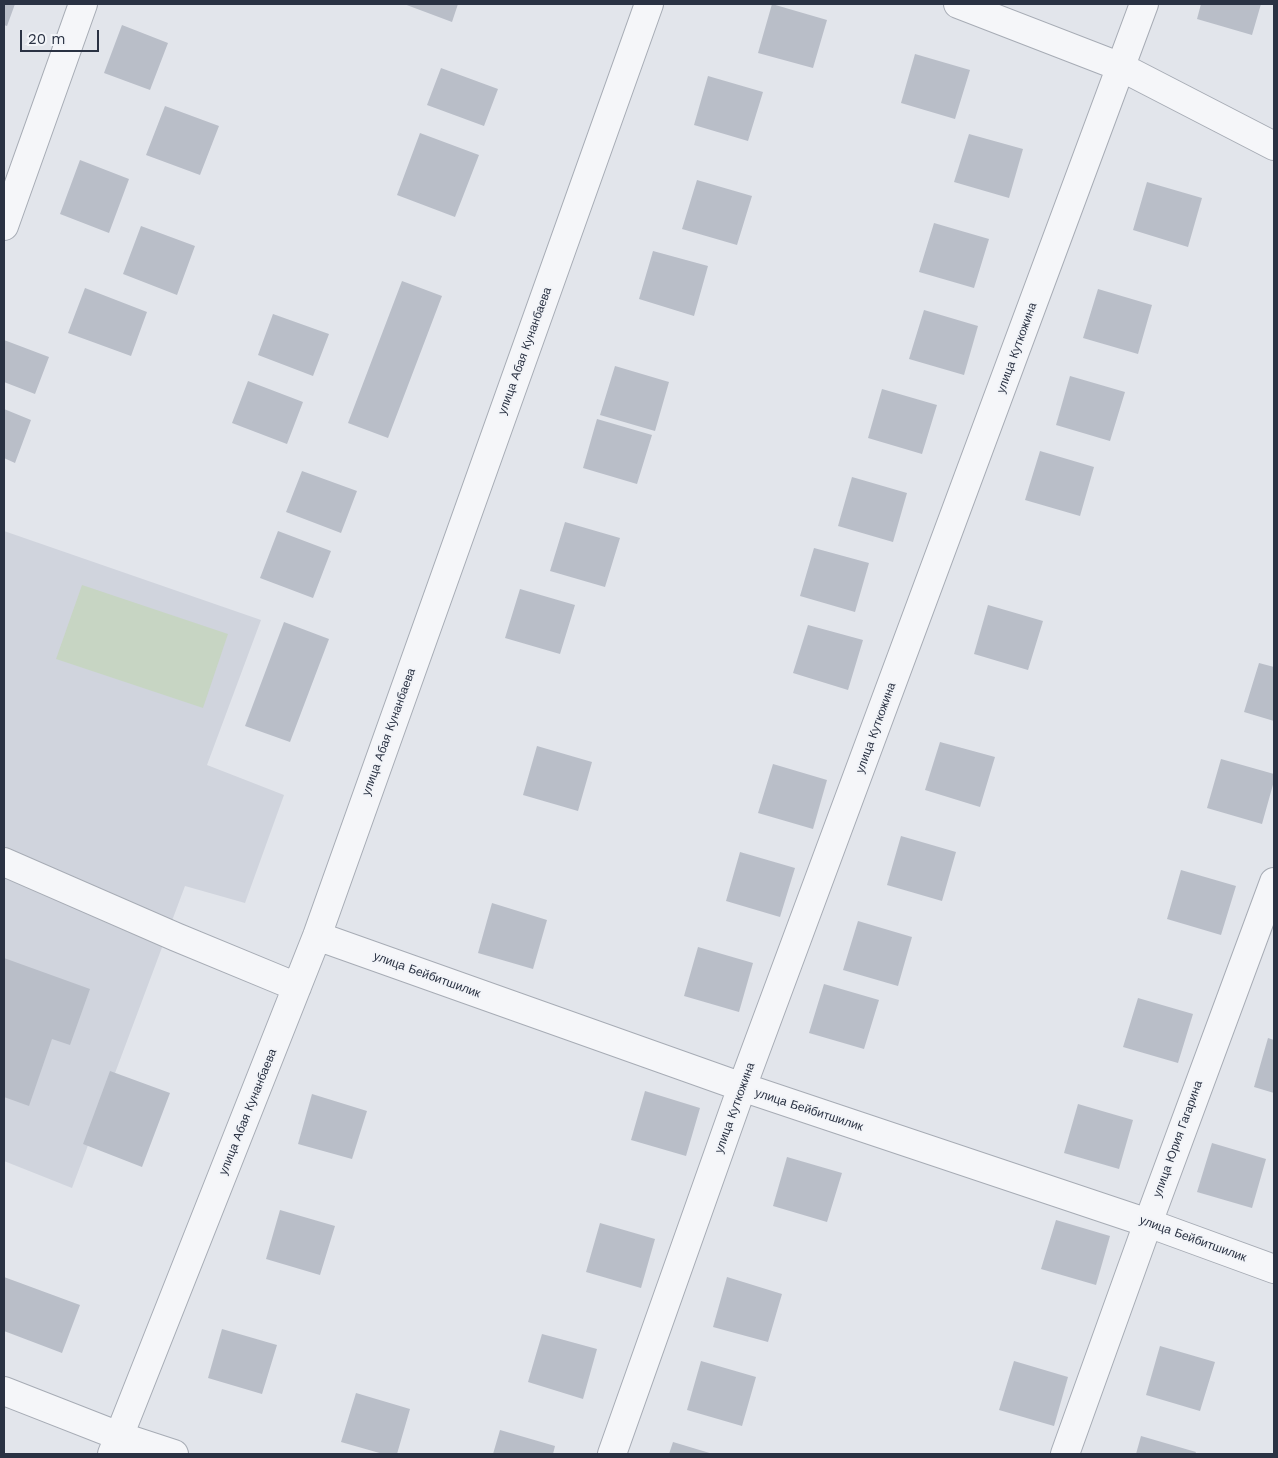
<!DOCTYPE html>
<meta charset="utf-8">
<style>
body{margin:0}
#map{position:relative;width:1278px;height:1458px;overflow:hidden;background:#e2e5eb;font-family:"Work Sans",sans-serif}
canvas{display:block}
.frame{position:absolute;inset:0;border:5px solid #2a3243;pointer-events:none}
.scale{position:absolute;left:20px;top:30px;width:79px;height:22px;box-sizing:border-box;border:2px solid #2a3243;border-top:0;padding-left:6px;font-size:15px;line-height:18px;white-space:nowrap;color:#2a3243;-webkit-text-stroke:4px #f2f4f8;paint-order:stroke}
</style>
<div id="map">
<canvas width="1278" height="1458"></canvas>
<div class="frame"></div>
<div class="scale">20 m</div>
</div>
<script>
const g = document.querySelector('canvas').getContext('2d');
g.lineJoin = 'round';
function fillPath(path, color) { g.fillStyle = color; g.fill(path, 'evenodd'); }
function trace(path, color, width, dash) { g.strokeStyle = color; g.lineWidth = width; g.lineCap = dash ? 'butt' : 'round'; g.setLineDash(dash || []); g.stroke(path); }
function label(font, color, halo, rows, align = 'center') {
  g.font = font + ' "Work Sans",sans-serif'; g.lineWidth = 4; g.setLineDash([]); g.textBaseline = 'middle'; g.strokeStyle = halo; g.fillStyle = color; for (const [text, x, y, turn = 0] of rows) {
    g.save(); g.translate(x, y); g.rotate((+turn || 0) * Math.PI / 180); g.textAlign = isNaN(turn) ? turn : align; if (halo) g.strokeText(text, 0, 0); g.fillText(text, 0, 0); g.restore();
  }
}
fillPath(new Path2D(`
 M 4,531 L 261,620 L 207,765 L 284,795 L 245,903 L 185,886 L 72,1188 L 4,1161 Z`), '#d0d4dd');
fillPath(new Path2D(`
 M 82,585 L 228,634 L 203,708 L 56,659 Z`), '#c7d5c3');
fillPath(new Path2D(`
 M 4,4 L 15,4 L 7,26 L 4,25 Z
 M 404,4 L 458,4 L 452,22 Z
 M 772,4 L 827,20 L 813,68 L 758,53 Z
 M 1201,4 L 1261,4 L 1252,35 L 1197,19 Z
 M 122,25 L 168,43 L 150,90 L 104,73 Z
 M 915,54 L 970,70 L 955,119 L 901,103 Z
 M 441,68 L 498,89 L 484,126 L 427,105 Z
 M 708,76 L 763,92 L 748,141 L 694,125 Z
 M 165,106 L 219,126 L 200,175 L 146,155 Z
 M 420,133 L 479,155 L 455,217 L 397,195 Z
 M 969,134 L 1023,149 L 1009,198 L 954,182 Z
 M 80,160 L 129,179 L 109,233 L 60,214 Z
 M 697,180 L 752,196 L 737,245 L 682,229 Z
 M 1147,182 L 1202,198 L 1188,247 L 1133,230 Z
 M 934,223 L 989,239 L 974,288 L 919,272 Z
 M 141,226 L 195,246 L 177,295 L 123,274 Z
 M 653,251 L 708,266 L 694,316 L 639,299 Z
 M 402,281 L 442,296 L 388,438 L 348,423 Z
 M 85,288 L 147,312 L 131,356 L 68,333 Z
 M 1098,289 L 1152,305 L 1138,354 L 1083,338 Z
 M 924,310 L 978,326 L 964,375 L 909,359 Z
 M 273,314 L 329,334 L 313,376 L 258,355 Z
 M 4,340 L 49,357 L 35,394 L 4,382 Z
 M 615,366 L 669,382 L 655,431 L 600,415 Z
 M 1070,376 L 1125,392 L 1110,441 L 1056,425 Z
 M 248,381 L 303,402 L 287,444 L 232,423 Z
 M 882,389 L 937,405 L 922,454 L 868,438 Z
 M 4,409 L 31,420 L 15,463 L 4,458 Z
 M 597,419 L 652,435 L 637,484 L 583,468 Z
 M 1040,451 L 1094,467 L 1080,516 L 1025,500 Z
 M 302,471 L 357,491 L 341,533 L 286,512 Z
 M 852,477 L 907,493 L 893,542 L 838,526 Z
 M 565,522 L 620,538 L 605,587 L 550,571 Z
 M 278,531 L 331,551 L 313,598 L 260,578 Z
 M 814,548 L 869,563 L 855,612 L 800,596 Z
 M 520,589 L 575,605 L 560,654 L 505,638 Z
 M 988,605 L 1043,621 L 1028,670 L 974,654 Z
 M 284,622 L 329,639 L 290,742 L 245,726 Z
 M 808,625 L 863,640 L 848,690 L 793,673 Z
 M 1259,663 L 1274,667 L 1274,721 L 1244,712 Z
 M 940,742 L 995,757 L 980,807 L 925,790 Z
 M 537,746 L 592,762 L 578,811 L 523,795 Z
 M 1221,759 L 1274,774 L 1274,781 L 1262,824 L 1207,808 Z
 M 773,764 L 827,780 L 813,829 L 758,813 Z
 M 901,836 L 956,852 L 942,901 L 887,885 Z
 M 740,852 L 795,868 L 780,917 L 726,901 Z
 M 1181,870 L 1236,886 L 1221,935 L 1167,919 Z
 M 492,903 L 547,920 L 533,969 L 478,953 Z
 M 858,921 L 912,937 L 898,986 L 843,970 Z
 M 698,947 L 753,963 L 739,1012 L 684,996 Z
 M 4,958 L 90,989 L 70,1045 L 52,1039 L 29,1106 L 4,1097 Z
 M 824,984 L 879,1000 L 864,1049 L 809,1033 Z
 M 1138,998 L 1193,1014 L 1178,1063 L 1123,1047 Z
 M 1268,1038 L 1274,1040 L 1274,1093 L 1254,1087 Z
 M 110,1071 L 170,1093 L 142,1167 L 83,1144 Z
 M 645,1091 L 700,1108 L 686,1156 L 631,1140 Z
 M 312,1094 L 367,1111 L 352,1159 L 298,1144 Z
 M 1078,1104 L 1133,1120 L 1119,1169 L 1064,1153 Z
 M 1212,1143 L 1266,1159 L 1252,1208 L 1197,1192 Z
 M 787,1157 L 842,1173 L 827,1222 L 773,1206 Z
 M 280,1210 L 335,1226 L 320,1275 L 266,1259 Z
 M 1056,1220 L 1110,1236 L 1096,1285 L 1041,1269 Z
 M 600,1223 L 655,1239 L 641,1288 L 586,1272 Z
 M 4,1277 L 80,1305 L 62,1353 L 4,1331 Z
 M 727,1277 L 782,1294 L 768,1342 L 713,1327 Z
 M 222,1329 L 277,1345 L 262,1394 L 208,1378 Z
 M 542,1334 L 597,1349 L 583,1399 L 528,1382 Z
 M 1160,1346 L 1215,1362 L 1200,1411 L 1146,1395 Z
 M 701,1361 L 756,1377 L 742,1426 L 687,1410 Z
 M 1014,1361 L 1068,1377 L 1054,1426 L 999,1410 Z
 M 356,1393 L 410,1409 L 397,1454 L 383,1454 L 341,1442 Z
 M 500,1430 L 555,1446 L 553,1454 L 493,1454 Z
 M 1141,1436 L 1196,1452 L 1195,1454 L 1136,1454 Z
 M 673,1442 L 713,1454 L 669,1454 Z`), '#b9bec8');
const minor = new Path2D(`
 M 958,4 L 1121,67 L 1274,146
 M 4,226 L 83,4
 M 4,862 L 176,937 L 297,987
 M 317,936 L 742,1087 L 1148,1223 L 1274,1269
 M 4,1391 L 119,1436 L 174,1454
 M 112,1454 L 317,936 L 649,4
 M 612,1454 L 742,1087 L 1144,4
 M 1065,1454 L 1148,1223 L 1274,882`);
trace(minor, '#a7acb5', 30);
trace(minor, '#f5f6f9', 28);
label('12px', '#2a3243', '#f2f4f8', [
 ["улица Куткожина",1017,348,-70],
 ["улица Абая Кунанбаева",525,351,-70],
 ["улица Куткожина",876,728,-70],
 ["улица Абая Кунанбаева",389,732,-70],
 ["улица Бейбитшилик",427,975,20],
 ["улица Куткожина",735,1108,-70],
 ["улица Бейбитшилик",809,1110,18],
 ["улица Абая Кунанбаева",248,1112,-68],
 ["улица Юрия Гагарина",1178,1139,-70],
 ["улица Бейбитшилик",1193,1239,20]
]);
</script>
